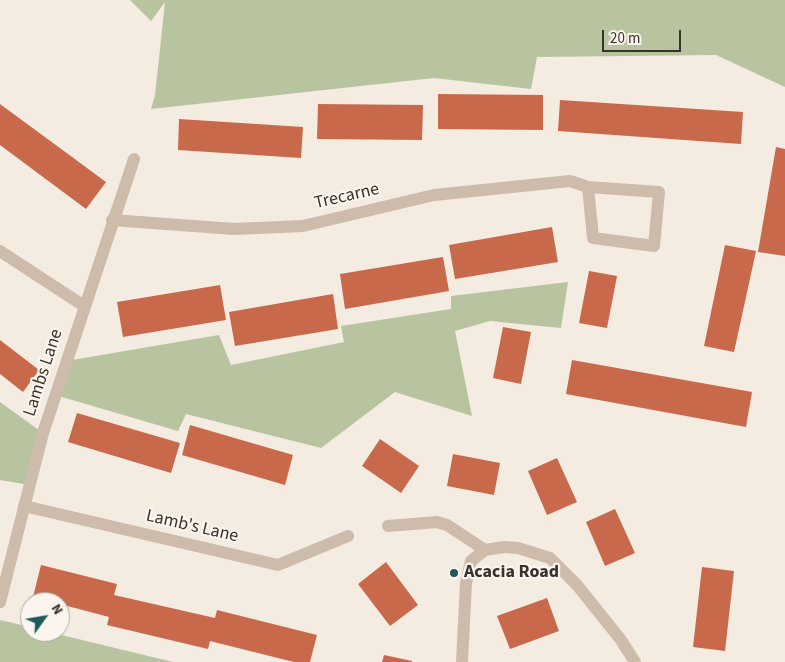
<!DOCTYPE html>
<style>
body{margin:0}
#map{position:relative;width:785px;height:662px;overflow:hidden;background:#f4ebe1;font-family:"Source Sans 3",sans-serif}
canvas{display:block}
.north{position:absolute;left:20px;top:592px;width:50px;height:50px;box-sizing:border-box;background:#fbf5ee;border:1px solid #aea6a0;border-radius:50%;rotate:58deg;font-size:14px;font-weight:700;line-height:20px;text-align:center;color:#3b302b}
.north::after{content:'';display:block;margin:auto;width:18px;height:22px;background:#1f5a5e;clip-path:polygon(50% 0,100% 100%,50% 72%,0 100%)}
.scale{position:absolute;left:602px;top:30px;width:79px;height:22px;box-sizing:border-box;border:2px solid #3b302b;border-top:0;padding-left:6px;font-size:15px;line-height:18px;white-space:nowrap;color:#3b302b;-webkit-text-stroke:4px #fbf5ee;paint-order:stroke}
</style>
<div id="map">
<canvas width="785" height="662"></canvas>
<div class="north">N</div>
<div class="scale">20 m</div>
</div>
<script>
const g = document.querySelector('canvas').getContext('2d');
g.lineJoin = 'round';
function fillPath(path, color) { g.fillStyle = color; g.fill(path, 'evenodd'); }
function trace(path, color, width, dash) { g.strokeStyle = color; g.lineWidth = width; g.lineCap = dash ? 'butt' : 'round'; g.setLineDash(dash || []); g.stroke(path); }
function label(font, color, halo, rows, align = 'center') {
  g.font = font + ' "Source Sans 3",sans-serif'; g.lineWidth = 4.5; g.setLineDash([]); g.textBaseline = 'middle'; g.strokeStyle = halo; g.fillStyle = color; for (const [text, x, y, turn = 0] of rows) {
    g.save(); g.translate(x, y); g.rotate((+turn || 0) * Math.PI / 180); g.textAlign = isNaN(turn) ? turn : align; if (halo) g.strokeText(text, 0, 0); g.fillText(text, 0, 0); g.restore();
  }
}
fillPath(new Path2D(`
 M 130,0 L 785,0 L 785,87 L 716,55 L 537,57 L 531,89 L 434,78 L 151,109 L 155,95 L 165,2 L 151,21 Z
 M 568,282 L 561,328 L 490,321 L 455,331 L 472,416 L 395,392 L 321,448 L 186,414 L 178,431 L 55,395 L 66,361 L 219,335 L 231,365 L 344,342 L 341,326 L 451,309 L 451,296 Z
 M 0,402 L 43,433 L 30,485 L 0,480 Z
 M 0,620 L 30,627 L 30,632 L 49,632 L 173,662 L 0,662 Z`), '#b8c4a0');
fillPath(new Path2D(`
 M 438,94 L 543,95 L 543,130 L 438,129 Z
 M 560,100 L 743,112 L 741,144 L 558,131 Z
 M 0,104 L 106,182 L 86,209 L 0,145 Z
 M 318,104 L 423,105 L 422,140 L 317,139 Z
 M 179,119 L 303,127 L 301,158 L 178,150 Z
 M 776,147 L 785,149 L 785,256 L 758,252 Z
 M 552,227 L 558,262 L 455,279 L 449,245 Z
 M 725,245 L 756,251 L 734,352 L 704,346 Z
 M 443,257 L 449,291 L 345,309 L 340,274 Z
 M 589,271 L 617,276 L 607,328 L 579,323 Z
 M 220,285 L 226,320 L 123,337 L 117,302 Z
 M 333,294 L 338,329 L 235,346 L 229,312 Z
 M 503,327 L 531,332 L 521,384 L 493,378 Z
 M 0,340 L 39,370 L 23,392 L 0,374 Z
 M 572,360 L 752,392 L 746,427 L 566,394 Z
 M 77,413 L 180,443 L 171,473 L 68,442 Z
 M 190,425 L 293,455 L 285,485 L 182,455 Z
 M 380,439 L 419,466 L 401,493 L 362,466 Z
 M 453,454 L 500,463 L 494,495 L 447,486 Z
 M 557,458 L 577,502 L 547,515 L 528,471 Z
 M 615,509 L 635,553 L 605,566 L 586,522 Z
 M 386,562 L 418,605 L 390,626 L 358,584 Z
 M 41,565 L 117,584 L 114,595 L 215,618 L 217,610 L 317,635 L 310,662 L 294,662 L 210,641 L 208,649 L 107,625 L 109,617 L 60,604 L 60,602 L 52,602 L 33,597 Z
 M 702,567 L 734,571 L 725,651 L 693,647 Z
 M 547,598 L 559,631 L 510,649 L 497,616 Z
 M 384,655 L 412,661 L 412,662 L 382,662 Z`), '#c8694b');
trace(new Path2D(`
 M 112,220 L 234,229 L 303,226 L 434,195 L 570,181 L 588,187 L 593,238 L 654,246 L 659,192 L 588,187
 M 0,251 L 84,306
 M 24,506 L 278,565 L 348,536
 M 388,526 L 437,522 L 447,525 L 485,550 L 504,547 L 518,548 L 550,558 L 577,585 L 621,640 L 635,662
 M 0,602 L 43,433 L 134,159
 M 462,662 L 466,583 L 471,561 L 485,550`), '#cdbbac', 12);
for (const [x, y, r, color] of [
 [454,573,5,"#1f5a5e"]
]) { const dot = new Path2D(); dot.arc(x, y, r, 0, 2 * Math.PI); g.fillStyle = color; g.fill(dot); trace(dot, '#fbf5ee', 2); }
label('18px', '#3b302b', '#fbf5ee', [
 ["Trecarne",347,197,-13],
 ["Lambs Lane",44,373,-72],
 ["Lamb's Lane",192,527,13]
]);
label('bold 18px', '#3b302b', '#fbf5ee', [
 ["Acacia Road",464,573]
], 'left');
</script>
